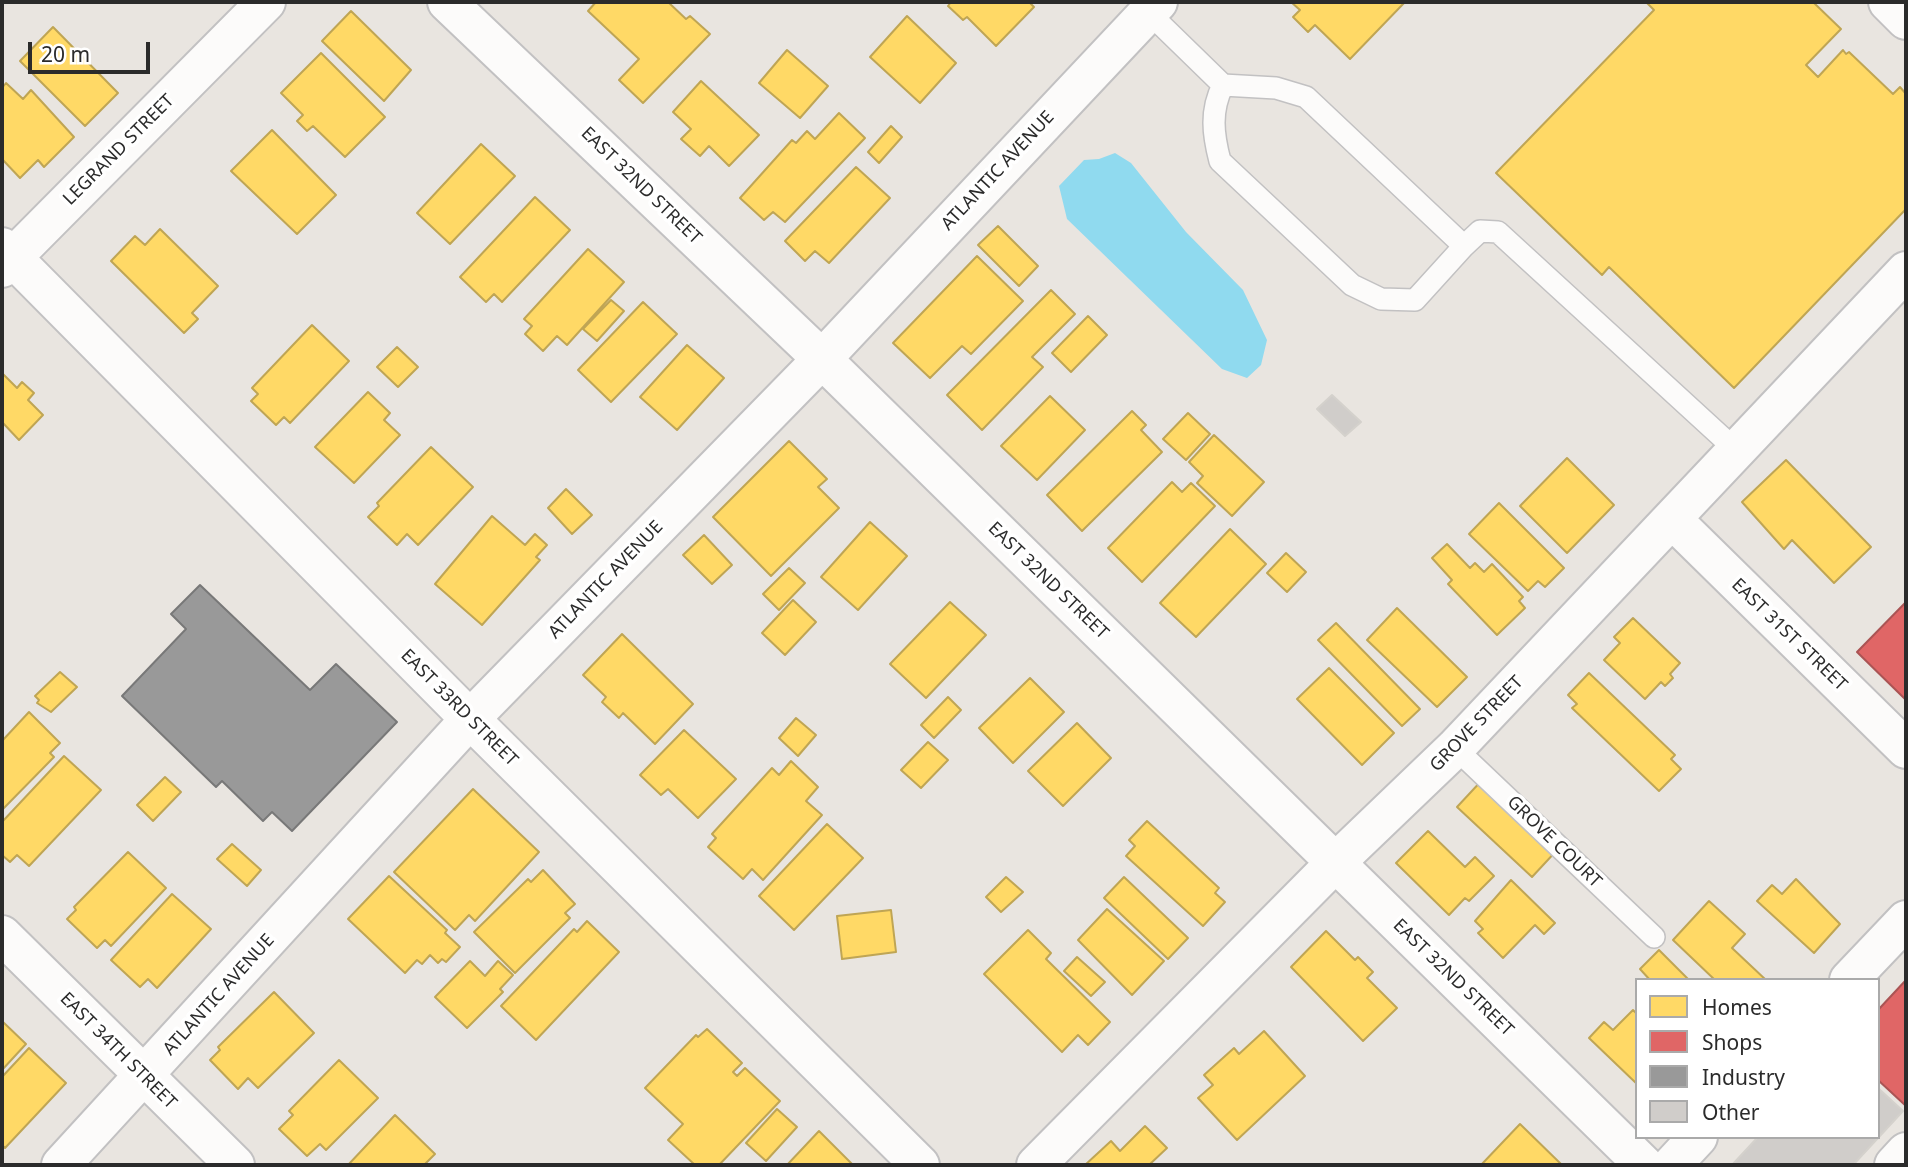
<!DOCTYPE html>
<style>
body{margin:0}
#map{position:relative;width:1908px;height:1167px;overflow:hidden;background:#e9e5e0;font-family:"Noto Sans",sans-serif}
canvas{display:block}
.frame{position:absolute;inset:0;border:4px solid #2b2b2b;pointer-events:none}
.legend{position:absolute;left:1635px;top:978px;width:245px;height:161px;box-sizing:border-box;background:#fff;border:2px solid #aaa;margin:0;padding:9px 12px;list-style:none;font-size:21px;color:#2b2b2b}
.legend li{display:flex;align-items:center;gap:14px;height:35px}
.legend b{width:35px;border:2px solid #aaa}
.scale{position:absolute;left:28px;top:42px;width:122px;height:32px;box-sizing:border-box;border:4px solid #2b2b2b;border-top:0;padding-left:9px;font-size:21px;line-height:24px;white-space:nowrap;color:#2b2b2b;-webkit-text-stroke:5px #fff;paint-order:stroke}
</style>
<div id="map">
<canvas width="1908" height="1167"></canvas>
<div class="frame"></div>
<ul class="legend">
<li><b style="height:19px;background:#ffd966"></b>Homes</li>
<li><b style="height:19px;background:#e06666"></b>Shops</li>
<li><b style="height:19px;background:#999"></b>Industry</li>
<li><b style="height:19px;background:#d0cdca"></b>Other</li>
</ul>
<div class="scale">20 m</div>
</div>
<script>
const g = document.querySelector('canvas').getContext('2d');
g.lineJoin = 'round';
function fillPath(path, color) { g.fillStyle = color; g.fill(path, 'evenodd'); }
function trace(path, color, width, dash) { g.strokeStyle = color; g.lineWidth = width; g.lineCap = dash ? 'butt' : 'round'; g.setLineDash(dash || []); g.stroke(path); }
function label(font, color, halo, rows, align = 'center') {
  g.font = font + ' "Noto Sans",sans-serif'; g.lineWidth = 7; g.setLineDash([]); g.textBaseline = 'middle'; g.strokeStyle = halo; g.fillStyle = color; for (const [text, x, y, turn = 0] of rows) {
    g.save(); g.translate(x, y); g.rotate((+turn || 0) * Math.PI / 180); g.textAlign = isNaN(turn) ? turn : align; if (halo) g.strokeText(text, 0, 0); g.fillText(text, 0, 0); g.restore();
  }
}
fillPath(new Path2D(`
 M 1115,153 L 1131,163 L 1186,232 L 1243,290 L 1267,340 L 1261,365 L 1247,378 L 1222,369 L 1067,219 L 1059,186 L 1084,160 L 1099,159 Z`), '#90daef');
const homes = new Path2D(`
 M 596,2 L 668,2 L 686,19 L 690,16 L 710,34 L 643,103 L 619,80 L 639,59 L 588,11 Z
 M 951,2 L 1029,2 L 1034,7 L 996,46 L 967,17 L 963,20 L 948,6 Z
 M 1291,2 L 1405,2 L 1350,59 L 1315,25 L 1308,32 L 1293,17 L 1300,10 Z
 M 1646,2 L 1813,2 L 1841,29 L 1806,65 L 1818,77 L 1843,50 L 1846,54 L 1849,52 L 1893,94 L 1900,87 L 1906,94 L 1906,209 L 1734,388 L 1609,267 L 1602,275 L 1496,173 L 1654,10 Z
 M 351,11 L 411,70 L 384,101 L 322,41 Z
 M 907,16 L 956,63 L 920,103 L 870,57 Z
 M 53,27 L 118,93 L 85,126 L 20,61 Z
 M 787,50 L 828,86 L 800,118 L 759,83 Z
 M 321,53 L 385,117 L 345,157 L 313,126 L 307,131 L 297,121 L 303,115 L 281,93 Z
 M 701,81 L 759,135 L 729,166 L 709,146 L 700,156 L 681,139 L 691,129 L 673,112 Z
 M 6,83 L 23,99 L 31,90 L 74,137 L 44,167 L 38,160 L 20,178 L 2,159 L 2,88 Z
 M 839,113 L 865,138 L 785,222 L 773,212 L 764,220 L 740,198 L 792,140 L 796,143 L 807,131 L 815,139 Z
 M 891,126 L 902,137 L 879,163 L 868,152 Z
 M 272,130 L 336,195 L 297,234 L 231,171 Z
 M 481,144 L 515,176 L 450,244 L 417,213 Z
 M 856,167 L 890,198 L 829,263 L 815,251 L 805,261 L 785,241 Z
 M 535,197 L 570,230 L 502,302 L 494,294 L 486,302 L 460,277 Z
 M 998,226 L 1038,266 L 1019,286 L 978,245 Z
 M 160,229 L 218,286 L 192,313 L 198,319 L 184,333 L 111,261 L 135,236 L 145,245 Z
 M 588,249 L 624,282 L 567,345 L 557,336 L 543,351 L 525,334 L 532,326 L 524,319 Z
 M 977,256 L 1023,301 L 971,354 L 962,346 L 930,378 L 893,343 Z
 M 1051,290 L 1075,314 L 1032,357 L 1043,367 L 982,430 L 947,395 Z
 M 611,300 L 624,311 L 597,341 L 583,329 Z
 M 643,302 L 677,334 L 611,402 L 578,370 Z
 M 1088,316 L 1107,335 L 1071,372 L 1052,353 Z
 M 312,325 L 349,361 L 290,423 L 284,417 L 276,425 L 251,401 L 258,394 L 252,388 Z
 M 687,345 L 724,378 L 677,430 L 640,397 Z
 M 397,347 L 418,367 L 398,387 L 377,367 Z
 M 2,373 L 17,388 L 22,382 L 34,393 L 28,400 L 43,415 L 19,440 L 2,422 Z
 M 368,392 L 390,413 L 384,420 L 400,435 L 354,483 L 315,447 Z
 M 1050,396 L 1085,430 L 1037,480 L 1001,446 Z
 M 1132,411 L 1146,425 L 1141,430 L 1162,452 L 1082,531 L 1047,495 Z
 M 1188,413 L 1210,434 L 1186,460 L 1163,439 Z
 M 1214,435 L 1264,482 L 1232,516 L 1197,483 L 1203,476 L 1189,462 Z
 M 789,441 L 827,479 L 818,487 L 839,508 L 771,576 L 713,517 Z
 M 431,447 L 473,487 L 418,545 L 407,534 L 397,545 L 368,517 L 379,506 L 377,503 Z
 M 1567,458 L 1614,505 L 1567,553 L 1520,506 Z
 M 1786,460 L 1871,547 L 1834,583 L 1792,540 L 1784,549 L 1742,502 Z
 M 1172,482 L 1182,492 L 1191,483 L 1215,506 L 1142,582 L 1108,548 Z
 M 566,489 L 592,515 L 572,534 L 548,508 Z
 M 1499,503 L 1564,568 L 1545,587 L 1538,581 L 1528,591 L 1469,534 Z
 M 492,516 L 525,545 L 535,534 L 547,545 L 536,557 L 540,560 L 482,625 L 435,584 Z
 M 870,522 L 907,556 L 858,610 L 821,577 Z
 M 1230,529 L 1266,564 L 1196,637 L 1160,603 Z
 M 704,535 L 732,565 L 712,584 L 683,555 Z
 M 1447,544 L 1470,568 L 1475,563 L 1484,572 L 1492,564 L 1523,597 L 1519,601 L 1525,608 L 1497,635 L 1448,584 L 1452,580 L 1432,558 Z
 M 1286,553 L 1306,572 L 1287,592 L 1267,573 Z
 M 789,568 L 805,583 L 779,610 L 763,594 Z
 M 793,600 L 816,622 L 785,655 L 762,633 Z
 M 950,602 L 986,635 L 926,698 L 890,664 Z
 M 1397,608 L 1467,677 L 1437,707 L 1367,640 Z
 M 1633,618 L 1680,663 L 1670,674 L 1673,678 L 1665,686 L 1661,682 L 1645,699 L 1604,660 L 1620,643 L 1614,637 Z
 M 1336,623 L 1420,709 L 1402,726 L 1318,640 Z
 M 622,634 L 693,704 L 655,744 L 623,713 L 619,718 L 602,702 L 606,697 L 583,675 Z
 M 1329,668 L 1394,733 L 1362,765 L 1297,699 Z
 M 60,672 L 77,687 L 51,712 L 37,703 L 39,700 L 35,696 Z
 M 1589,673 L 1675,755 L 1671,759 L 1681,769 L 1659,791 L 1572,708 L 1577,704 L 1568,695 Z
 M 1030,678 L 1064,712 L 1013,763 L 979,728 Z
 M 948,697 L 961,710 L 934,738 L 921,725 Z
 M 29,712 L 60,743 L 50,753 L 54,757 L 2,810 L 2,741 Z
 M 796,718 L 816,735 L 798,756 L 779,738 Z
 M 1077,723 L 1111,758 L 1063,806 L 1028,771 Z
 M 684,730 L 736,779 L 698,818 L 668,789 L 661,795 L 640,775 Z
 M 928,742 L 948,760 L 921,788 L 901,770 Z
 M 64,756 L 101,790 L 29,866 L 17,855 L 10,862 L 2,855 L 2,822 Z
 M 791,761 L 818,787 L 806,801 L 822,815 L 763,880 L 752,869 L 743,879 L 708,847 L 716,838 L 712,834 L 772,768 L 779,775 Z
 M 165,777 L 181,792 L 153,821 L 137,805 Z
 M 1484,778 L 1558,849 L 1532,877 L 1457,807 Z
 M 473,789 L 539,852 L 475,921 L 469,915 L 455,930 L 394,872 Z
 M 1147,821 L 1219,888 L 1215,893 L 1225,902 L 1203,926 L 1126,856 L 1135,846 L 1129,840 Z
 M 827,824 L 863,858 L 794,930 L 759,896 Z
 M 1428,831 L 1465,867 L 1475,857 L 1494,876 L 1469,901 L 1465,898 L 1449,915 L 1396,863 Z
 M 232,844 L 261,870 L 247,886 L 217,859 Z
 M 128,852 L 166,888 L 111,946 L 105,940 L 97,948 L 67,919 L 76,910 L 74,907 Z
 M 543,870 L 575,904 L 565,913 L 570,918 L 515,973 L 474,932 L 528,879 L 531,882 Z
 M 389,876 L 447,930 L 445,933 L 460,947 L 446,962 L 442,959 L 438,963 L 430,955 L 422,964 L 417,960 L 405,973 L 348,919 Z
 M 1006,877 L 1023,892 L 1001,912 L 986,897 Z
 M 1124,877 L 1188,938 L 1168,959 L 1104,898 Z
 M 1796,879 L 1840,924 L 1814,953 L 1757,901 L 1772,885 L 1782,894 Z
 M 1511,880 L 1555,923 L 1544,934 L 1535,925 L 1503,958 L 1478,933 L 1483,929 L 1475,921 Z
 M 172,894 L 211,929 L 157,988 L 148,979 L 140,987 L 111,960 Z
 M 1709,901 L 1745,934 L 1732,948 L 1766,980 L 1715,980 L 1673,940 Z
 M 1107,909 L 1164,961 L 1132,995 L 1078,940 Z
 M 891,910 L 896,952 L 842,959 L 837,916 Z
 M 587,921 L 619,952 L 536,1040 L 501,1006 L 574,929 L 577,932 Z
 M 1028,930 L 1051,953 L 1046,959 L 1110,1022 L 1088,1045 L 1078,1035 L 1062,1052 L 984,974 Z
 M 1326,931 L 1355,960 L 1358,957 L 1373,972 L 1367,978 L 1397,1008 L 1363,1041 L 1291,967 Z
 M 1659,950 L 1689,980 L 1650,980 L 1640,969 Z
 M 1077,957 L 1105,982 L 1091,996 L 1064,971 Z
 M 470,961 L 485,976 L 498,961 L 513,975 L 500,989 L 503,992 L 467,1028 L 435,997 Z
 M 274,992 L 314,1033 L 258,1088 L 248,1078 L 238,1089 L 210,1060 L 220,1050 L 218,1047 Z
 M 1633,1010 L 1637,1014 L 1637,1084 L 1589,1038 L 1604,1022 L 1613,1030 Z
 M 2,1021 L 26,1044 L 2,1070 Z
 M 707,1029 L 742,1063 L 733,1072 L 737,1076 L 745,1068 L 780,1101 L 719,1165 L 695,1165 L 668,1140 L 683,1124 L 645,1088 L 696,1035 L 698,1037 Z
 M 1264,1031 L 1305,1076 L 1237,1140 L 1198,1098 L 1213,1085 L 1204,1075 L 1234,1048 L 1239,1054 Z
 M 29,1048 L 66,1083 L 5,1148 L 2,1145 L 2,1077 Z
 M 339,1060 L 378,1098 L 326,1150 L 320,1144 L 307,1156 L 279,1129 L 293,1115 L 289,1111 Z
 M 777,1109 L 797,1127 L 766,1161 L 746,1143 Z
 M 395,1115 L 435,1154 L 424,1165 L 348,1165 Z
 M 1520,1124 L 1562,1165 L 1481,1165 Z
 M 1145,1126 L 1167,1148 L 1149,1165 L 1085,1165 L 1111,1141 L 1120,1151 Z
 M 819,1131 L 853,1165 L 787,1165 Z`);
fillPath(homes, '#ffd966');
trace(homes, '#bfa554', 2);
const shops = new Path2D(`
 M 1906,602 L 1906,700 L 1857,652 Z
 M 1906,980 L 1906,1106 L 1878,1080 L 1878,1010 Z`);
fillPath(shops, '#e06666');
trace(shops, '#aa5454', 2);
const industry = new Path2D(`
 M 200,585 L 310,690 L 336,664 L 397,722 L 292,831 L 272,812 L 263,821 L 222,781 L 216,787 L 122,696 L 186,629 L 171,614 Z`);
fillPath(industry, '#999');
trace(industry, '#787878', 2);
const building = new Path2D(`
 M 1332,395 L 1361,422 L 1345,436 L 1317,409 Z
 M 1878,1088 L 1903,1111 L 1853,1165 L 1732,1165 L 1758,1137 L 1878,1137 Z`);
fillPath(building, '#d0cdca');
trace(building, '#d4d1cc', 2);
const lane = new Path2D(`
 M 1148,12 L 1223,85 L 1276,88 L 1306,97 L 1464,246 L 1415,300 L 1381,299 L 1352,285 L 1220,161 C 1213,134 1210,111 1223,85
 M 1464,246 L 1480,231 L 1498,232 L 1737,451
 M 1455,748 L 1654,937`);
const street = new Path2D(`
 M 447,2 L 822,359 L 1644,1165
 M 2,247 L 470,719 L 920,1165
 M 2,268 L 266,2
 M 1673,520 L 1906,749
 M 2,935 L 235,1165
 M 1849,980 L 1906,920
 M 61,1165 L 470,719 L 822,359 L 1158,2
 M 1036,1165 L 1335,863 L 1455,748 L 1906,271
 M 1672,1165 L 1698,1137`);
const secondary = new Path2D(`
 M 1888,2 L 1906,20
 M 1894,1165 L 1906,1152`);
trace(lane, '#c2c1c2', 24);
trace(street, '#c2c1c2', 42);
trace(secondary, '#c2c1c2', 42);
trace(lane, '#fcfbfa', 21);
trace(street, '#fcfbfa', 38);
trace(secondary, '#fcfbfa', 38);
label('18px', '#2b2b2b', '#fff', [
 ["LEGRAND STREET",119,150,-45],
 ["ATLANTIC AVENUE",998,171,-47],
 ["EAST 32ND STREET",641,186,44],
 ["ATLANTIC AVENUE",606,580,-46],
 ["EAST 32ND STREET",1048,581,44],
 ["EAST 31ST STREET",1789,635,44],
 ["EAST 33RD STREET",459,708,45],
 ["GROVE STREET",1477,724,-46],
 ["GROVE COURT",1554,842,44],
 ["EAST 32ND STREET",1453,978,44],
 ["ATLANTIC AVENUE",219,995,-48],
 ["EAST 34TH STREET",118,1051,45]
]);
</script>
